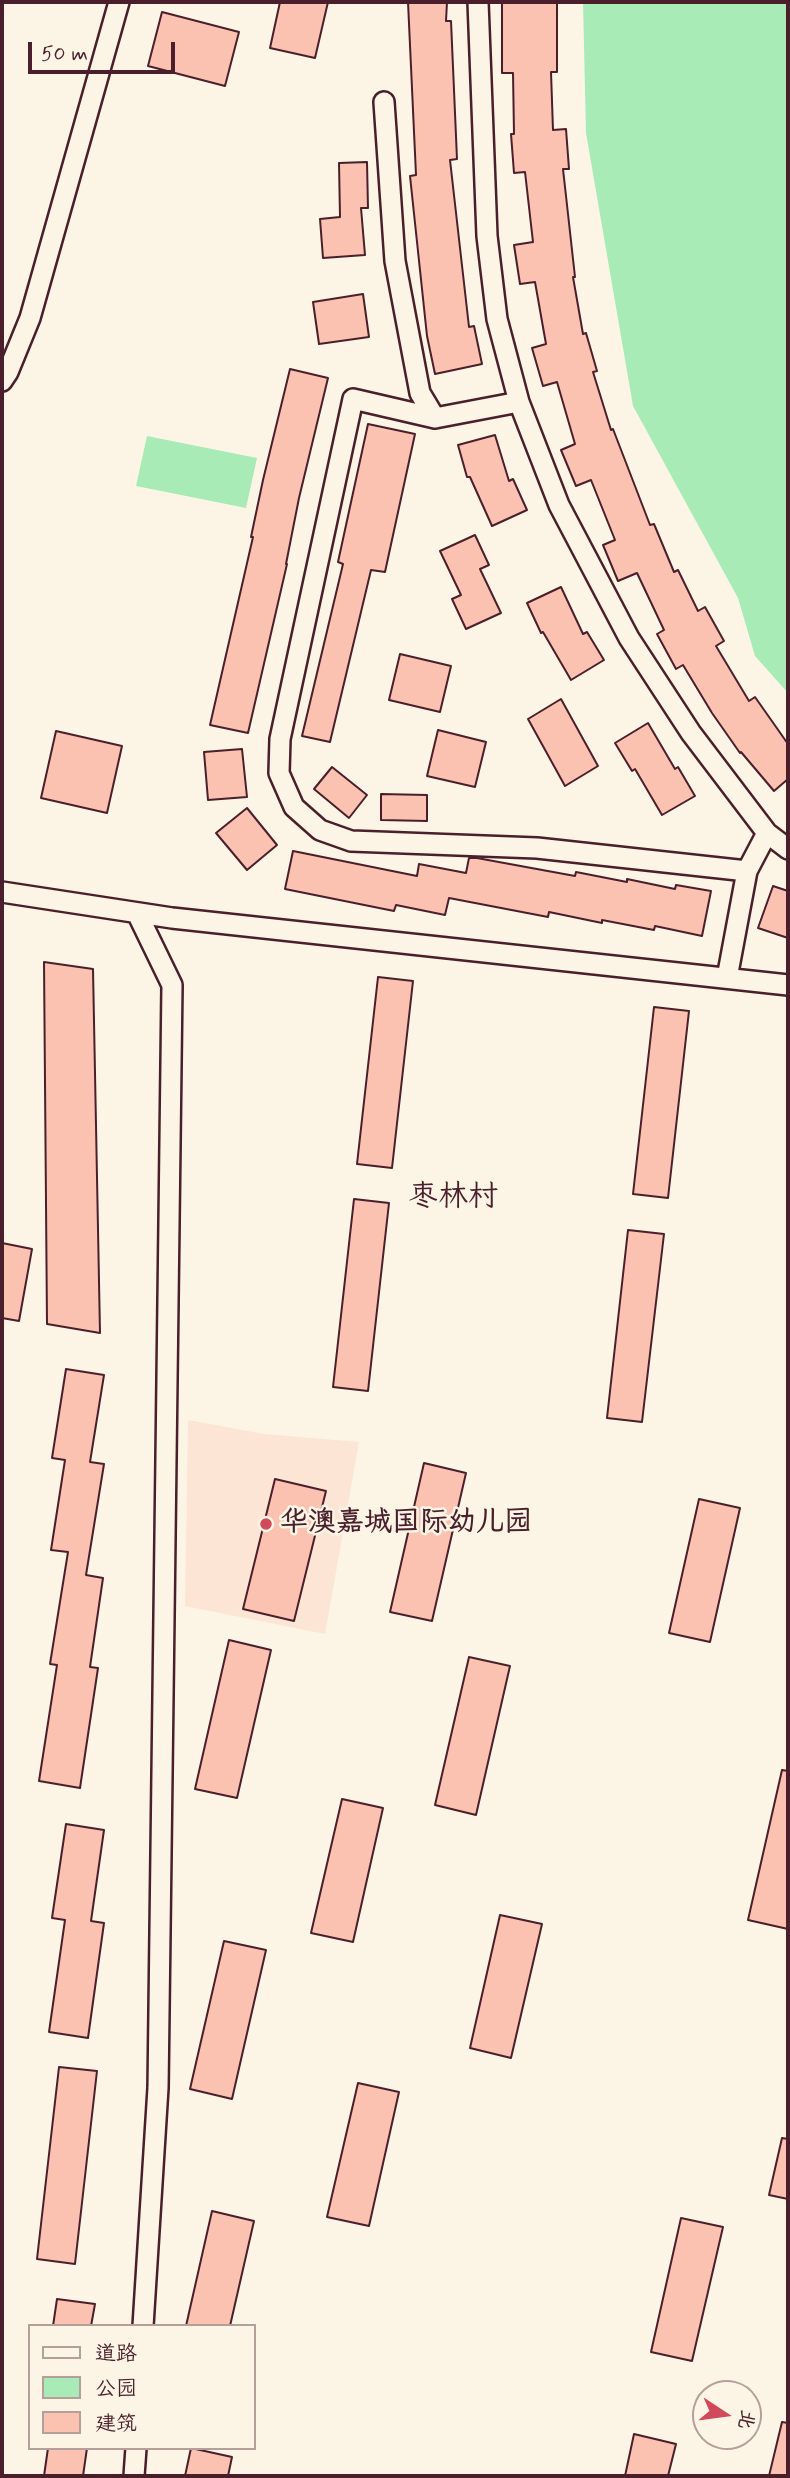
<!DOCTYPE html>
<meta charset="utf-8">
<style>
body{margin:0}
#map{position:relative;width:790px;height:2478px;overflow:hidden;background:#fcf5e5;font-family:Mynerve,"LXGW WenKai TC",sans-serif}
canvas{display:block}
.frame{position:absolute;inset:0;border:4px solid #4a1f2b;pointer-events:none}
.legend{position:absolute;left:28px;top:2324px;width:228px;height:126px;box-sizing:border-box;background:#fcf5e5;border:2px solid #b59f9b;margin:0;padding:9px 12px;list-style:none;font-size:21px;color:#4a1f2b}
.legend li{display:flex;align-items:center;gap:14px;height:35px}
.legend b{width:35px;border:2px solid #b59f9b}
.north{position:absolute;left:692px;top:2380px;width:70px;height:70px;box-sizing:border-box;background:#fcf5e5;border:2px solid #b59f9b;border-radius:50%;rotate:103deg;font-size:19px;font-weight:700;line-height:28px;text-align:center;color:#4a1f2b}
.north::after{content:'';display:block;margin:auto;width:24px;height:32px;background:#d1495b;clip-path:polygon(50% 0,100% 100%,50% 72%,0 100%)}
.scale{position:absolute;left:28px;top:42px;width:147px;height:32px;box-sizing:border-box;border:4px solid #4a1f2b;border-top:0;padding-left:9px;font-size:21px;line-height:24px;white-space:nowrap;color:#4a1f2b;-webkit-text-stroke:5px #fcf5e5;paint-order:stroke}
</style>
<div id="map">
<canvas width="790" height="2478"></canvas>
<div class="frame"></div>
<ul class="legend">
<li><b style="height:9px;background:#fcf5e5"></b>道路</li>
<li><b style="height:19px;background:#a8ebb6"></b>公园</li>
<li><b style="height:19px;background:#fbc1b1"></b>建筑</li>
</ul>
<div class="north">北</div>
<div class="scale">50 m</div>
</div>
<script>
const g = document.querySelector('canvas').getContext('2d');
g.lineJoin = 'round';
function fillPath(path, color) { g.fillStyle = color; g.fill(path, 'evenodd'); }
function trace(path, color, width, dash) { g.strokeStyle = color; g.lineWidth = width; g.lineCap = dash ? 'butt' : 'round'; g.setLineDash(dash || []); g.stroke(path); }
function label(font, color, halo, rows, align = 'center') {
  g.font = font + ' Mynerve,"LXGW WenKai TC",sans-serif'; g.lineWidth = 5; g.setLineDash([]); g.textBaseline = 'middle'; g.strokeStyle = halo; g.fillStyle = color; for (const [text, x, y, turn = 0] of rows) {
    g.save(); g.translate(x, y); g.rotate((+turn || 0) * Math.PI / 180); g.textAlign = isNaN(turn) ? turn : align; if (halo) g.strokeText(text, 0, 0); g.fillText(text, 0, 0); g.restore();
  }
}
fillPath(new Path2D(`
 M 188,1420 L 264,1434 L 359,1442 L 325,1634 L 185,1606 Z`), '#fce5d5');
fillPath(new Path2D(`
 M 583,2 L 788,2 L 788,693 L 755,656 L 738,598 L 633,406 L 586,133 Z
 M 147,436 L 257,458 L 246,508 L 136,486 Z`), '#a8ebb6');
const building = new Path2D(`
 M 280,2 L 328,2 L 315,58 L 270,48 Z
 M 408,2 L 447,2 L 446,21 L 451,21 L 457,159 L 450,160 L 469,327 L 474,326 L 482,364 L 435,374 L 427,336 L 410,176 L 416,175 Z
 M 502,2 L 557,2 L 557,72 L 551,72 L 553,130 L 566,129 L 569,169 L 563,169 L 575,277 L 573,277 L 583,334 L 586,333 L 597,371 L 593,372 L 611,430 L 613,429 L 650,525 L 654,524 L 674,572 L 678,570 L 698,611 L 705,607 L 724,641 L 716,646 L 749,701 L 755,697 L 788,744 L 788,779 L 774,791 L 741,752 L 740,753 L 712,713 L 683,665 L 676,669 L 657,634 L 664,630 L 637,573 L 618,581 L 603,545 L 615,540 L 591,480 L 576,486 L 561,450 L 575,444 L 557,382 L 543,386 L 532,348 L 546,344 L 535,282 L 520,284 L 514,245 L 533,242 L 525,172 L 514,173 L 511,134 L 514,134 L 513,73 L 502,73 Z
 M 162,12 L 239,32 L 225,86 L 148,66 Z
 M 367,162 L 368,208 L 361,208 L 365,255 L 323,258 L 320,219 L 340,217 L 339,163 Z
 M 363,294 L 369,337 L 319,344 L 313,302 Z
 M 290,369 L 328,378 L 299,498 L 286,564 L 287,564 L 248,733 L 210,725 L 253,537 L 251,537 L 263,480 Z
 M 368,424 L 415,434 L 385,572 L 371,570 L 330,742 L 302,736 L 343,564 L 338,562 Z
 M 495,435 L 509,481 L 513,479 L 527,510 L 492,526 L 470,477 L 467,477 L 458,445 Z
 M 475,535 L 489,565 L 480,569 L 501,613 L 466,629 L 452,599 L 461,595 L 440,551 Z
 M 561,587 L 583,634 L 587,632 L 604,660 L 571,680 L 543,632 L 541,633 L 527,603 Z
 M 400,654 L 451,666 L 440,712 L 389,700 Z
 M 561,699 L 598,766 L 565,786 L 528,719 Z
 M 648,723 L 675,769 L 678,767 L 695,796 L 662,815 L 635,769 L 632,771 L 615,743 Z
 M 438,730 L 486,742 L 475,787 L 427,776 Z
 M 56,731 L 122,746 L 107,813 L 41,798 Z
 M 242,749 L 247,797 L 208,800 L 204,752 Z
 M 332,767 L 367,795 L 349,818 L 314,789 Z
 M 381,794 L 427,795 L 427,821 L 381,820 Z
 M 247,808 L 277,845 L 247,870 L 216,833 Z
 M 293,851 L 417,876 L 419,864 L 466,873 L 469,858 L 477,858 L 575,876 L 576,872 L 627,882 L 627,879 L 675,889 L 676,885 L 711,891 L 702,936 L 655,926 L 654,930 L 602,920 L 602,923 L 549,912 L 548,917 L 449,898 L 445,915 L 396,905 L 394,911 L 285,889 Z
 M 773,886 L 788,891 L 788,938 L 758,928 Z
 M 44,962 L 93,969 L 100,1333 L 47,1324 Z
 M 378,977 L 413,981 L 392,1168 L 357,1164 Z
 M 654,1007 L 689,1011 L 668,1198 L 633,1194 Z
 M 354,1199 L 389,1203 L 368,1391 L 333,1387 Z
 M 628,1230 L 664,1234 L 642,1422 L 607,1418 Z
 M 2,1243 L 32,1249 L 19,1321 L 2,1318 Z
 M 66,1369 L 104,1375 L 90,1462 L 104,1464 L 86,1575 L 103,1578 L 90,1667 L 98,1668 L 80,1788 L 39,1781 L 57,1665 L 50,1664 L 68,1552 L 51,1550 L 65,1460 L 52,1458 Z
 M 424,1463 L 466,1473 L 432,1621 L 390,1612 Z
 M 275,1479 L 326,1491 L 294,1621 L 243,1609 Z
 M 699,1499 L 740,1508 L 710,1642 L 669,1633 Z
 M 229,1640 L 271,1650 L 237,1798 L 195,1789 Z
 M 469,1657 L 510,1666 L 476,1815 L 435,1805 Z
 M 782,1770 L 788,1771 L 788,1929 L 748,1920 Z
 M 342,1799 L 383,1808 L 353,1942 L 311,1933 Z
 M 66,1824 L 104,1830 L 91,1921 L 104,1923 L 88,2038 L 49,2032 L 65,1920 L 52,1918 Z
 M 500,1915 L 542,1924 L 511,2058 L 470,2048 Z
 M 224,1941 L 266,1950 L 232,2099 L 190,2089 Z
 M 59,2067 L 97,2071 L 75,2264 L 37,2259 Z
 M 358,2083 L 399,2092 L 369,2226 L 327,2217 Z
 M 782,2138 L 788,2139 L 788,2199 L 769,2195 Z
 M 212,2211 L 254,2221 L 230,2326 L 186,2326 Z
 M 681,2218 L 723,2227 L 692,2361 L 651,2352 Z
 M 57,2299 L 95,2304 L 91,2326 L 53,2326 Z
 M 782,2422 L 788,2423 L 788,2476 L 769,2476 Z
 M 634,2434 L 676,2444 L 668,2476 L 625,2476 Z
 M 48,2448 L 87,2448 L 83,2476 L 44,2476 Z
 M 191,2448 L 232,2457 L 228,2476 L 185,2476 Z`);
fillPath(building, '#fbc1b1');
trace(building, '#4a1f2b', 2);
const minor = new Path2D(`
 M 478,2 L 487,236 L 497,319 L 519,402 L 559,505 L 629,638 L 691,733 L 767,833 L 788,849
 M 384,102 L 395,261 L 420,393 L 435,418
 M 2,381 L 8,372 L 30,318 L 119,2
 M 519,402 L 435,418 L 353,399 L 280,739 L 279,773 L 294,807 L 320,830 L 351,841 L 537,848 L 747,871
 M 2,892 L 172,918 L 788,985
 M 137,913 L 172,985 L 158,2088 L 143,2326
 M 727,978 L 747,871 L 767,833
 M 134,2476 L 136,2448`);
trace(minor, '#4a1f2b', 24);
trace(minor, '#fcf5e5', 19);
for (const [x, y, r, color] of [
 [266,1524,7,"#d1495b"]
]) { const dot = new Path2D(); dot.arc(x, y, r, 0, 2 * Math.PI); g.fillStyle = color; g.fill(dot); trace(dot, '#fcf5e5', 2.5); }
label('bold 28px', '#4a1f2b', '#fcf5e5', [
 ["华澳嘉城国际幼儿园",280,1524]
], 'left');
label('30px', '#4a1f2b', '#fcf5e5', [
 ["枣林村",453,1199]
]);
</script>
